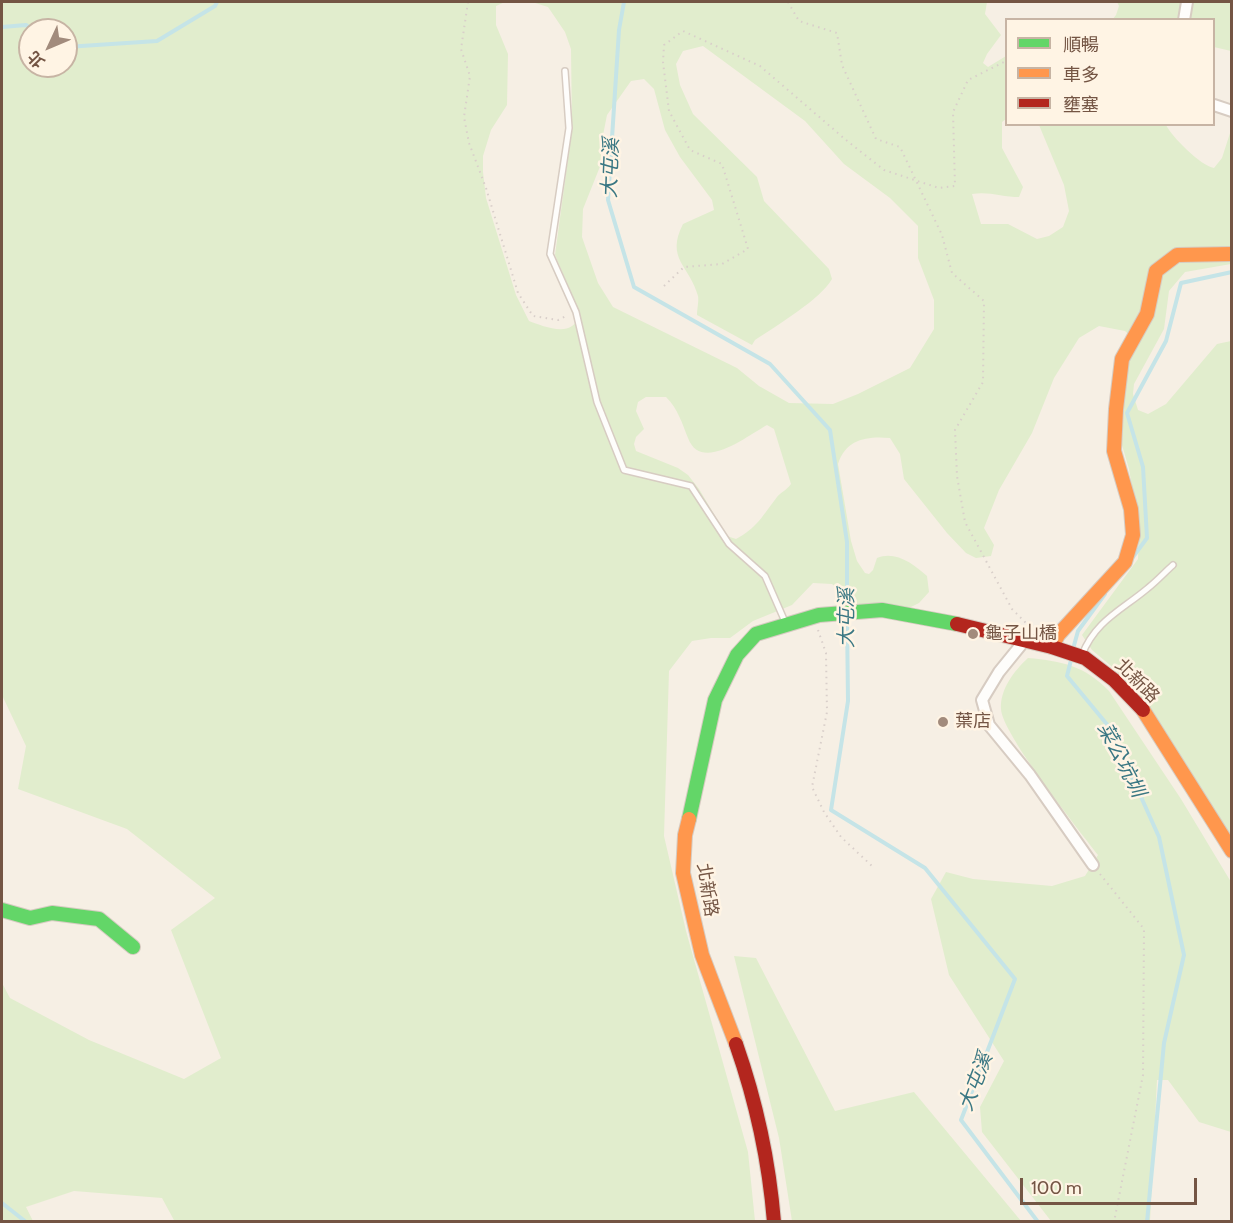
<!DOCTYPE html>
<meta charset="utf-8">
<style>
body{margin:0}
#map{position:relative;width:1233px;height:1223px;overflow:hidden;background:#f6efe4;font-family:Cabin,"Noto Sans TC",sans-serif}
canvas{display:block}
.frame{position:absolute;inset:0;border:3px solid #745544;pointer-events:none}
.legend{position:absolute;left:1005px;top:18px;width:210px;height:108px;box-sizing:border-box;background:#fff4e4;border:2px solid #c7b4a4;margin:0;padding:8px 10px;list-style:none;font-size:18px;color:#745544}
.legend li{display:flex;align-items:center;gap:12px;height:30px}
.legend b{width:30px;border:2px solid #c7b4a4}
.north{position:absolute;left:18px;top:18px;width:60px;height:60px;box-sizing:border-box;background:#fff4e4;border:2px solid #c7b4a4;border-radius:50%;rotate:226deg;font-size:16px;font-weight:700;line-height:24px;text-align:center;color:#745544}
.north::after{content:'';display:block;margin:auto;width:21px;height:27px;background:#a28b7c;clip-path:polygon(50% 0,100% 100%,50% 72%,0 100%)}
.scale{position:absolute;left:1020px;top:1178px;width:177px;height:27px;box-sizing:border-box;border:3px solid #745544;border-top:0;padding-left:8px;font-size:18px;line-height:21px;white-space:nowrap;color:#745544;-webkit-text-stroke:4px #fff4e4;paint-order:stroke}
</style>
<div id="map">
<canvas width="1233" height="1223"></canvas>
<div class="frame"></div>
<ul class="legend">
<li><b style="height:8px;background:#63d668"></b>順暢</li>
<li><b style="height:8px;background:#ff974d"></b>車多</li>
<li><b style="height:8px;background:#b3261e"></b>壅塞</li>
</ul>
<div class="north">北</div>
<div class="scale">100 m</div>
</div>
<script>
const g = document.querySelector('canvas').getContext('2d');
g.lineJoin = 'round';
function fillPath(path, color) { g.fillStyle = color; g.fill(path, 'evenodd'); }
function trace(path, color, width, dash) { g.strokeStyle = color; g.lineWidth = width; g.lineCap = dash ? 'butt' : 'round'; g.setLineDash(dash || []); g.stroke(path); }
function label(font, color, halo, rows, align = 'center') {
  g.font = font + ' Cabin,"Noto Sans TC",sans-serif'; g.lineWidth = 5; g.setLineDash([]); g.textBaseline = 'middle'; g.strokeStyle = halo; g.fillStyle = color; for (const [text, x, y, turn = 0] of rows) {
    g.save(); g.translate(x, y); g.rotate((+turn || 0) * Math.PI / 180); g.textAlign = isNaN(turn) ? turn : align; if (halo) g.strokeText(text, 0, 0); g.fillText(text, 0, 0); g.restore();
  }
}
fillPath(new Path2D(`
 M 2,2 L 505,2 L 496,6 L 496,25 L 508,54 L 507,105 L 491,130 L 483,156 L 483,172 L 486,198 L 516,295 L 529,321 C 540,325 561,334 572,326 C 576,324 578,318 580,314 L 555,255 L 572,129 L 571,49 L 565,32 L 548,7 L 532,2 L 987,2 L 985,14 L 1001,35 L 987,54 L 983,63 L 988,67 L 1006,56 L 1006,119 L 1002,122 L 1002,148 L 1023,187 L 1019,197 C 1003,197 988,191 972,194 L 981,224 L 1008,224 L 1037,239 L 1049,236 L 1063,227 L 1069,211 L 1064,185 L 1039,125 L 1166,125 C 1172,137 1201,166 1214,168 L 1222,158 L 1231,130 L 1231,264 L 1185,272 L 1169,291 L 1164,329 L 1134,384 L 1133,394 L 1138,410 L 1148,414 L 1166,404 L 1217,344 L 1231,341 L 1231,836 L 1147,705 L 1117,671 L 1092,650 L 1082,635 L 1138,559 L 1139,528 L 1129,469 L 1122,445 L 1126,368 L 1137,342 L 1125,331 L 1099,326 L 1079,338 L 1054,378 L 1032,433 L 999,490 L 984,528 L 994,545 L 991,556 L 976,558 L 966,553 L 947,533 L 904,479 L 900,454 L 890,438 C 867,436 846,439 838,464 L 851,541 L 857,561 L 865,573 L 869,574 L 873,570 L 877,558 C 895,550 914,564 927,576 L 929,592 L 919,603 L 907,609 L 857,605 L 832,584 L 813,583 L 792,605 L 753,621 L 730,638 L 711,638 L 692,641 L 669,671 L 664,836 L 686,931 L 748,1152 L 755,1221 L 175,1222 L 162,1198 L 74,1191 L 26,1207 L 33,1221 L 2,1221 L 2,983 L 10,998 L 89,1040 L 184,1079 L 221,1058 L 171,930 L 215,898 L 127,829 L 18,789 L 26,746 L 2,695 ZM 30,30 L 66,30 L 66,66 L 30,66 ZM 703,46 L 805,121 L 844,164 L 890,198 L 918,226 L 918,258 L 934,300 L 934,329 L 910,368 L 858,394 L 833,404 L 789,403 L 759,386 L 737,368 L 613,307 L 598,283 L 582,237 L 583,209 L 601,164 L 602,140 L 607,115 L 631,81 L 644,79 L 654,89 L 665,130 L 680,157 L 712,200 L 714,210 L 683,224 C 665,259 690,266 698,296 C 699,301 697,309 697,315 L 752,345 L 755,340 C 776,326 821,299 832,279 L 829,269 L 764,201 L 757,177 L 693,114 L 680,85 L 676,64 L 683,51 ZM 646,397 L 666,397 C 678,409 682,423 688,438 C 701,473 747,436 767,425 L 774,429 L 791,484 C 787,490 781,492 777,497 C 764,514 756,529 736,539 L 727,536 L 699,489 L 688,475 L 678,468 L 636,451 L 634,444 L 636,437 L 644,429 L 636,411 L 638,402 Z
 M 1117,2 L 1231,2 L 1231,51 L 1214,47 L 1214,20 L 1112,20 L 1116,15 L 1119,6 Z
 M 1028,658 C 1062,661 1085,666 1109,691 L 1181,799 L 1231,882 L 1231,1132 L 1199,1122 L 1168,1080 L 1157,1080 L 1150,1221 L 1051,1221 L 982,1132 L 980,1107 L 1004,1061 L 949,975 L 931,899 L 946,872 L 973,879 L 1052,886 L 1085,876 L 1098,855 C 1079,830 1002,734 1001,709 C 1000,689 1014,671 1028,658 Z
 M 734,956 L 756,958 L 835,1111 L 914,1092 L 1021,1221 L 792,1221 L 779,1138 Z`), '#e1edcd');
trace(new Path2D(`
 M 624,2 L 619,30 L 608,200 L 634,287 L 770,364 L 830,430 L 847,542 L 847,610
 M 2,27 L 26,25 L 33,30
 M 66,47 L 157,41 L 215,6 L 217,2
 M 1133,557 L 1147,538 L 1143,467 L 1127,413 L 1166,341 L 1181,283 L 1232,272
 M 847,618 L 848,701 L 831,810 L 925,868 L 1015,979 L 961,1120 L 1038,1222
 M 1073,649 L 1078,631 L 1105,594
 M 1072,656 L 1067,676 L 1110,728 L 1159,837 L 1184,955 L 1164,1043 L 1147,1222
 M 2,1203 L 26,1222`), '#c5e4e7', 4);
const lane = new Path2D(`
 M 565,71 L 569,128 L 550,254 L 576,312 L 597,402 L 624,470 L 691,486 L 729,544 L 765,576 L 786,624
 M 1082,655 C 1095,621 1122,610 1148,588 C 1157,581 1165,572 1173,565`);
const street = new Path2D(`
 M 1184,20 L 1187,2
 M 1214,105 L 1232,111
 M 1025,640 L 999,672 L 982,700 L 989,725 L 1030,775 L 1093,865`);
const fast = new Path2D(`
 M 689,819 L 715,700 L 737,655 L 756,634 L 819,615 L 882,610 L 957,624
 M 2,910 L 30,918 L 52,913 L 99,919 L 133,947`);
const slow = new Path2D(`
 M 1052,647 L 1058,635 L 1125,562 L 1133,535 L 1131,509 L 1114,451 L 1116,409 L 1122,359 L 1147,314 L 1156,271 L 1177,255 L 1232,254
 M 1143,710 L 1232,851
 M 689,819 L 685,835 L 683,873 L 702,955 L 736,1044`);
const jam = new Path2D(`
 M 957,624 L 1052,647 L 1085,658 L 1114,680 L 1143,710
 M 736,1044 C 756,1101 769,1161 774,1222`);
trace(lane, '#d7ccc2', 8);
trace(street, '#d7ccc2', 14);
trace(fast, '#d6cbc1', 16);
trace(slow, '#d6cbc1', 16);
trace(jam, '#d6cbc1', 16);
trace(new Path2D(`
 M 468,2 L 461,49 L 470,76 L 464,117 L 469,143 L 486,188 L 518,293 L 533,316 L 558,320 L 568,315
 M 788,2 L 799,21 L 837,33 L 842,65 L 876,139 L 900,147 L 942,235 L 952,273 L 984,301 L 983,382 L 955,430 L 957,476 L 965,522 L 1012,609 L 1031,628
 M 664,286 L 684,267 L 722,264 L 748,249 L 722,164 L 690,150 L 669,111 L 663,62 L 664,45 L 683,31 L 760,66 L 846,140 L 884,170 L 939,188 L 955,186 L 953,112 L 968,80 L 1006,61
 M 818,630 L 826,653 L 827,712 L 812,787 L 824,812 L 841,837 L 872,866
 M 1100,874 L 1144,929 L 1143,1075 L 1114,1222`), '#d9cfca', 2, [1.5, 4.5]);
trace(lane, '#fefdfb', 5);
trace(street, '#fefdfb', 10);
trace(fast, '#63d668', 14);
trace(slow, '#ff974d', 14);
trace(jam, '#b3261e', 14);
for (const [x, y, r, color] of [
 [973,634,6,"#a28b7c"],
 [943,722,6,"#a28b7c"]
]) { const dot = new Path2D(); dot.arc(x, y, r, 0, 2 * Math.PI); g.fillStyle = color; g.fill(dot); trace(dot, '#fff4e4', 2); }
label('18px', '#745544', '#fff4e4', [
 ["龜子山橋",985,634],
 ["葉店",955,722]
], 'left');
label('18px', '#745544', '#fff4e4', [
 ["北新路",1137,681,45],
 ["北新路",707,890,81]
]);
label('italic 20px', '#3a7783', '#fff4e4', [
 ["大屯溪",611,168,-88],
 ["大屯溪",847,618,-90],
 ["菜公坑圳",1121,760,63],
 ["大屯溪",976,1082,-69]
]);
</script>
